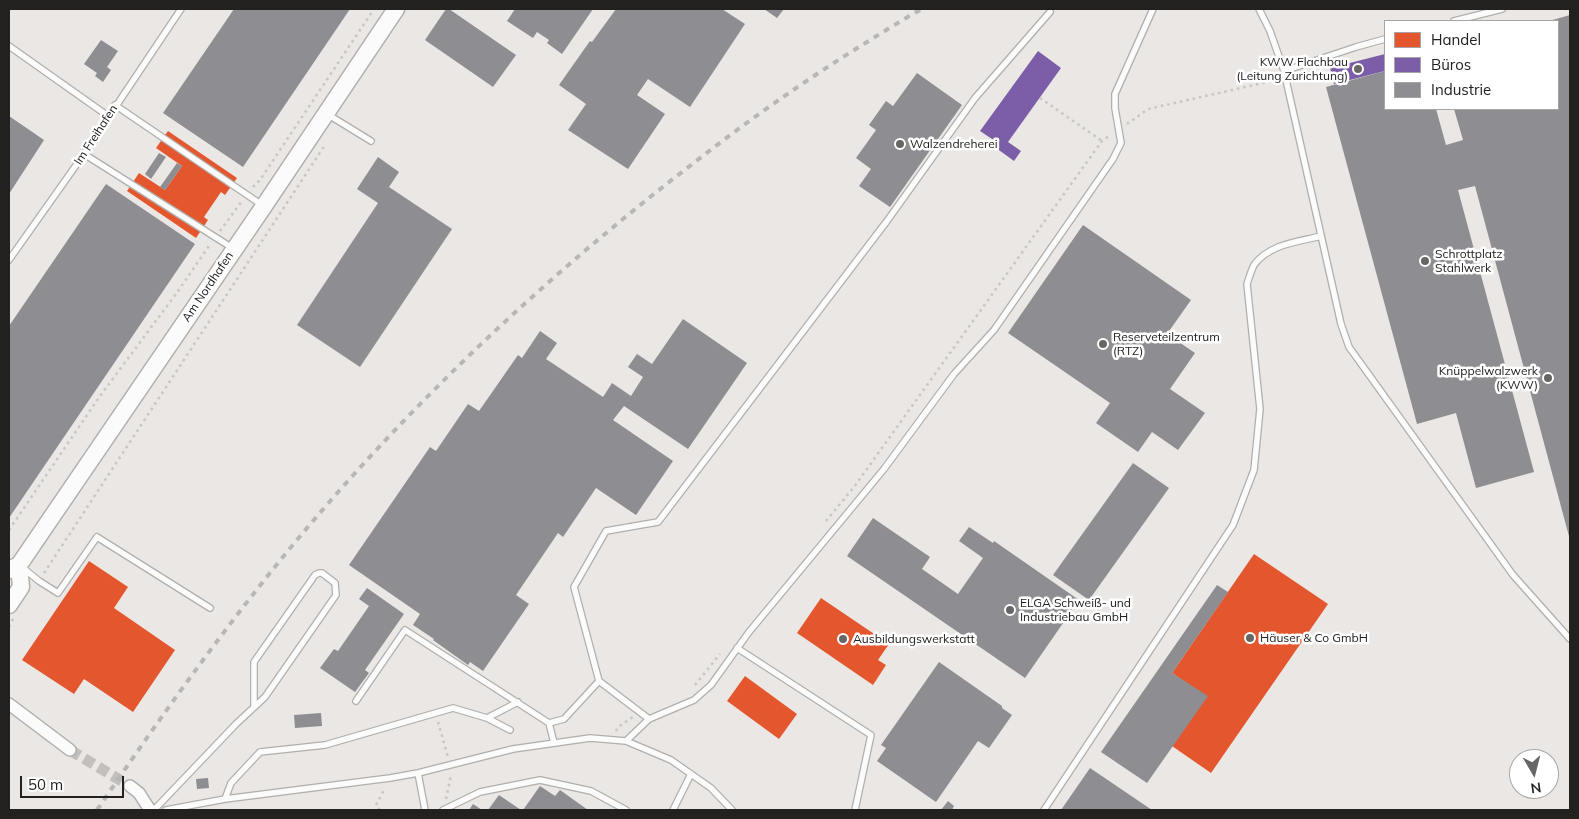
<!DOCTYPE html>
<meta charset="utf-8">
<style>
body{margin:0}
#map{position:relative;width:1579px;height:819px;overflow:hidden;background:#eae7e4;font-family:Mulish,sans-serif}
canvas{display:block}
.frame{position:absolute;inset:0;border:10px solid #22211f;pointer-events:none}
.legend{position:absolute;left:1384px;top:20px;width:175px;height:90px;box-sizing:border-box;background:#fff;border:1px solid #a7a6a5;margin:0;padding:6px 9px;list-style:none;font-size:15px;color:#22211f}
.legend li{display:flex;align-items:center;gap:10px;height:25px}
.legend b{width:25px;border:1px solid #a7a6a5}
.north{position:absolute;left:1509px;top:749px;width:50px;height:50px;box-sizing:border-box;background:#fff;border:1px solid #a7a6a5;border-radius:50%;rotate:172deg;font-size:14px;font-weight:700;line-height:20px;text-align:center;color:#22211f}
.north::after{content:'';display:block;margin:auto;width:18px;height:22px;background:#686664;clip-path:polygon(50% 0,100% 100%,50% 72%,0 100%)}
.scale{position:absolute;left:20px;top:776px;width:104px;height:22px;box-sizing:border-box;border:2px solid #22211f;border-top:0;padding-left:6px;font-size:15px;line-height:18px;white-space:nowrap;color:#22211f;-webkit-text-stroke:4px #fff;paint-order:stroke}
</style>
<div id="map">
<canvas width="1579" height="819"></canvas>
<div class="frame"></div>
<ul class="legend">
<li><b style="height:14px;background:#e4572e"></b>Handel</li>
<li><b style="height:14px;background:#7b5ea7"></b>Büros</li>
<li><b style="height:14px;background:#8d8d92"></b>Industrie</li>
</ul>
<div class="north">N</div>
<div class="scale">50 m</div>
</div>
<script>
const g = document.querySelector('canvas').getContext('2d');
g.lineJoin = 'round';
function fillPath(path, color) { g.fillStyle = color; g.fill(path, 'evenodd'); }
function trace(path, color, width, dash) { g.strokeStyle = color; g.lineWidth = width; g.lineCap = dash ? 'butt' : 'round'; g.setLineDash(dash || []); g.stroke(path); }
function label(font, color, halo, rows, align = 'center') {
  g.font = font + ' Mulish,sans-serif'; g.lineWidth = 5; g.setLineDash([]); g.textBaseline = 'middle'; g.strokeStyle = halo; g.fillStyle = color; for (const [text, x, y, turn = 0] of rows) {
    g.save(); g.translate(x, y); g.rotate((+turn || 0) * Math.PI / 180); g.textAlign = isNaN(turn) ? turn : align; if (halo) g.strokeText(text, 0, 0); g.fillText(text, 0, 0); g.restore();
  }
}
fillPath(new Path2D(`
 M 168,131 L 237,178 L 225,195 L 221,192 L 204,217 L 208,220 L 196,238 L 127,191 L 139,173 L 165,190 L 182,166 L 156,148 Z
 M 1254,554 L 1328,604 L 1211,773 L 1172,746 L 1206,696 L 1172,673 Z
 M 89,561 L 128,587 L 114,608 L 175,650 L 133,712 L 84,679 L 74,694 L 22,660 Z
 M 821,598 L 889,644 L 878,660 L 886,665 L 873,685 L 797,633 Z
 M 745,676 L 797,714 L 779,739 L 727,701 Z`), '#e4572e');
fillPath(new Path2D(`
 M 1038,51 L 1061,68 L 1008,142 L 1021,151 L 1014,161 L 992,145 L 995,141 L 980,131 Z
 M 1385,54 L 1385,71 L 1334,84 L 1330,68 Z`), '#7b5ea7');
fillPath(new Path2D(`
 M 234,9 L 350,9 L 243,167 L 163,113 Z
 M 446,9 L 449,9 L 516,55 L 493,87 L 425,40 Z
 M 515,9 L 593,9 L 562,54 L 547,43 L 549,40 L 537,32 L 533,38 L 507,21 Z
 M 616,9 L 722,9 L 745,24 L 690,107 L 648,79 L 637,95 L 665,114 L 628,169 L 568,130 L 586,104 L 559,85 L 590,41 L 592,42 Z
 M 764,9 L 784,9 L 777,18 Z
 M 1570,15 L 1570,540 L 1475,186 L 1458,190 L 1534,472 L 1476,488 L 1456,413 L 1417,424 L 1326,87 L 1385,71 L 1385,109 L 1436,109 L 1446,145 L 1463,140 L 1454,109 L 1558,109 L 1558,21 L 1549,21 Z
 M 101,40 L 118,51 L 107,67 L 111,70 L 103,82 L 95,76 L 97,73 L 84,64 Z
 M 917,73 L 962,105 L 890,207 L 859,186 L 871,169 L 856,158 L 876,130 L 869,125 L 886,101 L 893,106 Z
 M 9,116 L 44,140 L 9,194 Z
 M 159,153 L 166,157 L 151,179 L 145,174 Z
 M 378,157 L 399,172 L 389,187 L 452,229 L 360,367 L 297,325 L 378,203 L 357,189 Z
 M 177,163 L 182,166 L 165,190 L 160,187 Z
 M 106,184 L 195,244 L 9,518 L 9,326 Z
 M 1083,225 L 1191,300 L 1167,334 L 1195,353 L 1170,389 L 1205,413 L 1178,450 L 1152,432 L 1138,452 L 1096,423 L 1110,403 L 1008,333 Z
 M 683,319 L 747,363 L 688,449 L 624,406 L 613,420 L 673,461 L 636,515 L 596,488 L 563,537 L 558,533 L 516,595 L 529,604 L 483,671 L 470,662 L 468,665 L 433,640 L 434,639 L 413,625 L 420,614 L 349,565 L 430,447 L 436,451 L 468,404 L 479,411 L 518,355 L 522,358 L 540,331 L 557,343 L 546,359 L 603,397 L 612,383 L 631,396 L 643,377 L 628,367 L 637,354 L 652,364 Z
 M 1133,463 L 1169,488 L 1089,600 L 1053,575 Z
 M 873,518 L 930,557 L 922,569 L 958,594 L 983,558 L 959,541 L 969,527 L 993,543 L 994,541 L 1079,600 L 1025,678 L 847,556 Z
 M 1217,585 L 1228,592 L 1172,673 L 1208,696 L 1147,783 L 1101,752 Z
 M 367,588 L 404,614 L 365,670 L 369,673 L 355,692 L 320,668 L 334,649 L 338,651 L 369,606 L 359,599 Z
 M 939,662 L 1002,706 L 1002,708 L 1012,715 L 989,748 L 978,741 L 936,802 L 877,761 L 886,748 L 881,745 Z
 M 321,713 L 322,726 L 295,728 L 294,715 Z
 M 1090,768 L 1152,810 L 1061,810 Z
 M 208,778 L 209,788 L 197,789 L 196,779 Z
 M 540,786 L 555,796 L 560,790 L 588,810 L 523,810 Z
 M 499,795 L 521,810 L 488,810 Z
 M 948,801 L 954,806 L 952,810 L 941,810 Z
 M 473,804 L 482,810 L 469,810 Z`), '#8d8d92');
trace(new Path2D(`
 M 70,750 L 130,786`), '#c2bfbd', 11, [11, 5.5]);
const lane = new Path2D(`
 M 1259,9 L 1270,31 L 1284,71 L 1341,324 L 1349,347 L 1513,575 L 1570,639
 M 1454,21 L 1502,9
 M 9,46 L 108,116
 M 1284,71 L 1356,47 L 1385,39
 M 115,105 L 262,205
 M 327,114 L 371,141
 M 84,154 L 234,249
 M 9,260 L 84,154 L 181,9
 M 23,568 L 39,581 L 58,593 L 97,537 L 210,608
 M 737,648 L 871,735 L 855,810
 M 356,701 L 405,630 L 549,723 L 554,743
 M 487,718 L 518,702
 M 649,719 L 599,681 L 574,587 L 606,531 L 658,522 L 887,221 L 975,98 L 1050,12
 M 549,723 L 564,719 L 599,681
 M 626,741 L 649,719 L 694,700 L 711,685 L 749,632 L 884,469 L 954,374 L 994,330 L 1113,159 L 1121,143 L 1115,108 L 1115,94 L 1153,9
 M 418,773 L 425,810
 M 225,799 L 231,783 L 260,752 L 325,745 L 453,708 L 487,718 L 510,730
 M 154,810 L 236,724 L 265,697 L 336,595 L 335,583 L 322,573 L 319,573 L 315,575 L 254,662 L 254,707
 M 166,810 L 225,799 L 390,778 L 418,773 L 513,749 L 590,738 L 626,741 L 671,760 L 711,788 L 732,810
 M 443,810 L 480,792 L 540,780 L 591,791 L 626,810
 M 673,810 L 691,774
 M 1044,810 L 1233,525 L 1254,470 L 1260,409 L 1247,284 C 1249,278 1251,271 1254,265 C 1269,244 1298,242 1321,236`);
const street = new Path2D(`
 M 9,704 L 70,750
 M 130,786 L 139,793 L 150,810`);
const secondary = new Path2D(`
 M 9,570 L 19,565 L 264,206 L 396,9
 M 9,605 L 21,587 L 19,565`);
trace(lane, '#b1afac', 8);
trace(street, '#b1afac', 14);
trace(secondary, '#b1afac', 19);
trace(new Path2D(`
 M 1040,98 L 1102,141
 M 1127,124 L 1148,109 L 1276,80
 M 253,187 L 260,180 L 374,9
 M 220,231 L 242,201
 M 826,521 L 854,487 L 1102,141 L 1110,135
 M 9,530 L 100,396 L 176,294 L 211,243
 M 44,573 L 325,145
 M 9,627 L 13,619
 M 695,685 L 720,654
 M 438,722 L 448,757
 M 616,731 L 618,727 L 633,717
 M 446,799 L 451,775
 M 380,810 L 376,805 L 385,788`), '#c6c6c4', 2.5, [2.5, 4]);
trace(lane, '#fcfbfb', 5.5);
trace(street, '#fcfbfb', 11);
trace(secondary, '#fcfbfb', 16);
trace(new Path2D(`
 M 97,810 C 157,722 219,635 287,552 C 406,407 546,276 695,162 C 750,119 807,79 867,42 C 885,31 903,19 922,9`), '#b8b7b6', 4, [6, 6]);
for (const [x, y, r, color] of [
 [1358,69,5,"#686664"],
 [900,144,5,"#686664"],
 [1425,261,5,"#686664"],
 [1103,344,5,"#686664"],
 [1548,378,5,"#686664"],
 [1010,610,5,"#686664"],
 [1250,638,5,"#686664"],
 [843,639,5,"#686664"]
]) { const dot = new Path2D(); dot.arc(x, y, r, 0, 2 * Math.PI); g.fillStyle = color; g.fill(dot); trace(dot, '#fff', 2); }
label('12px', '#22211f', '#fff', [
 ["KWW Flachbau",1348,62,"right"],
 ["(Leitung Zurichtung)",1348,76,"right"],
 ["Walzendreherei",910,144],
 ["Schrottplatz",1435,254],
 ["Stahlwerk",1435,268],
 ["Reserveteilzentrum",1113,337],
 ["(RTZ)",1113,351],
 ["Knüppelwalzwerk",1538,371,"right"],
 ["(KWW)",1538,385,"right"],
 ["ELGA Schweiß- und",1020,603],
 ["Industriebau GmbH",1020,617],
 ["Häuser & Co GmbH",1260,638],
 ["Ausbildungswerkstatt",853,639]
], 'left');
label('12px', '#22211f', '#fff', [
 ["Im Freihafen",96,135,-57],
 ["Am Nordhafen",208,287,-56]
]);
</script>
